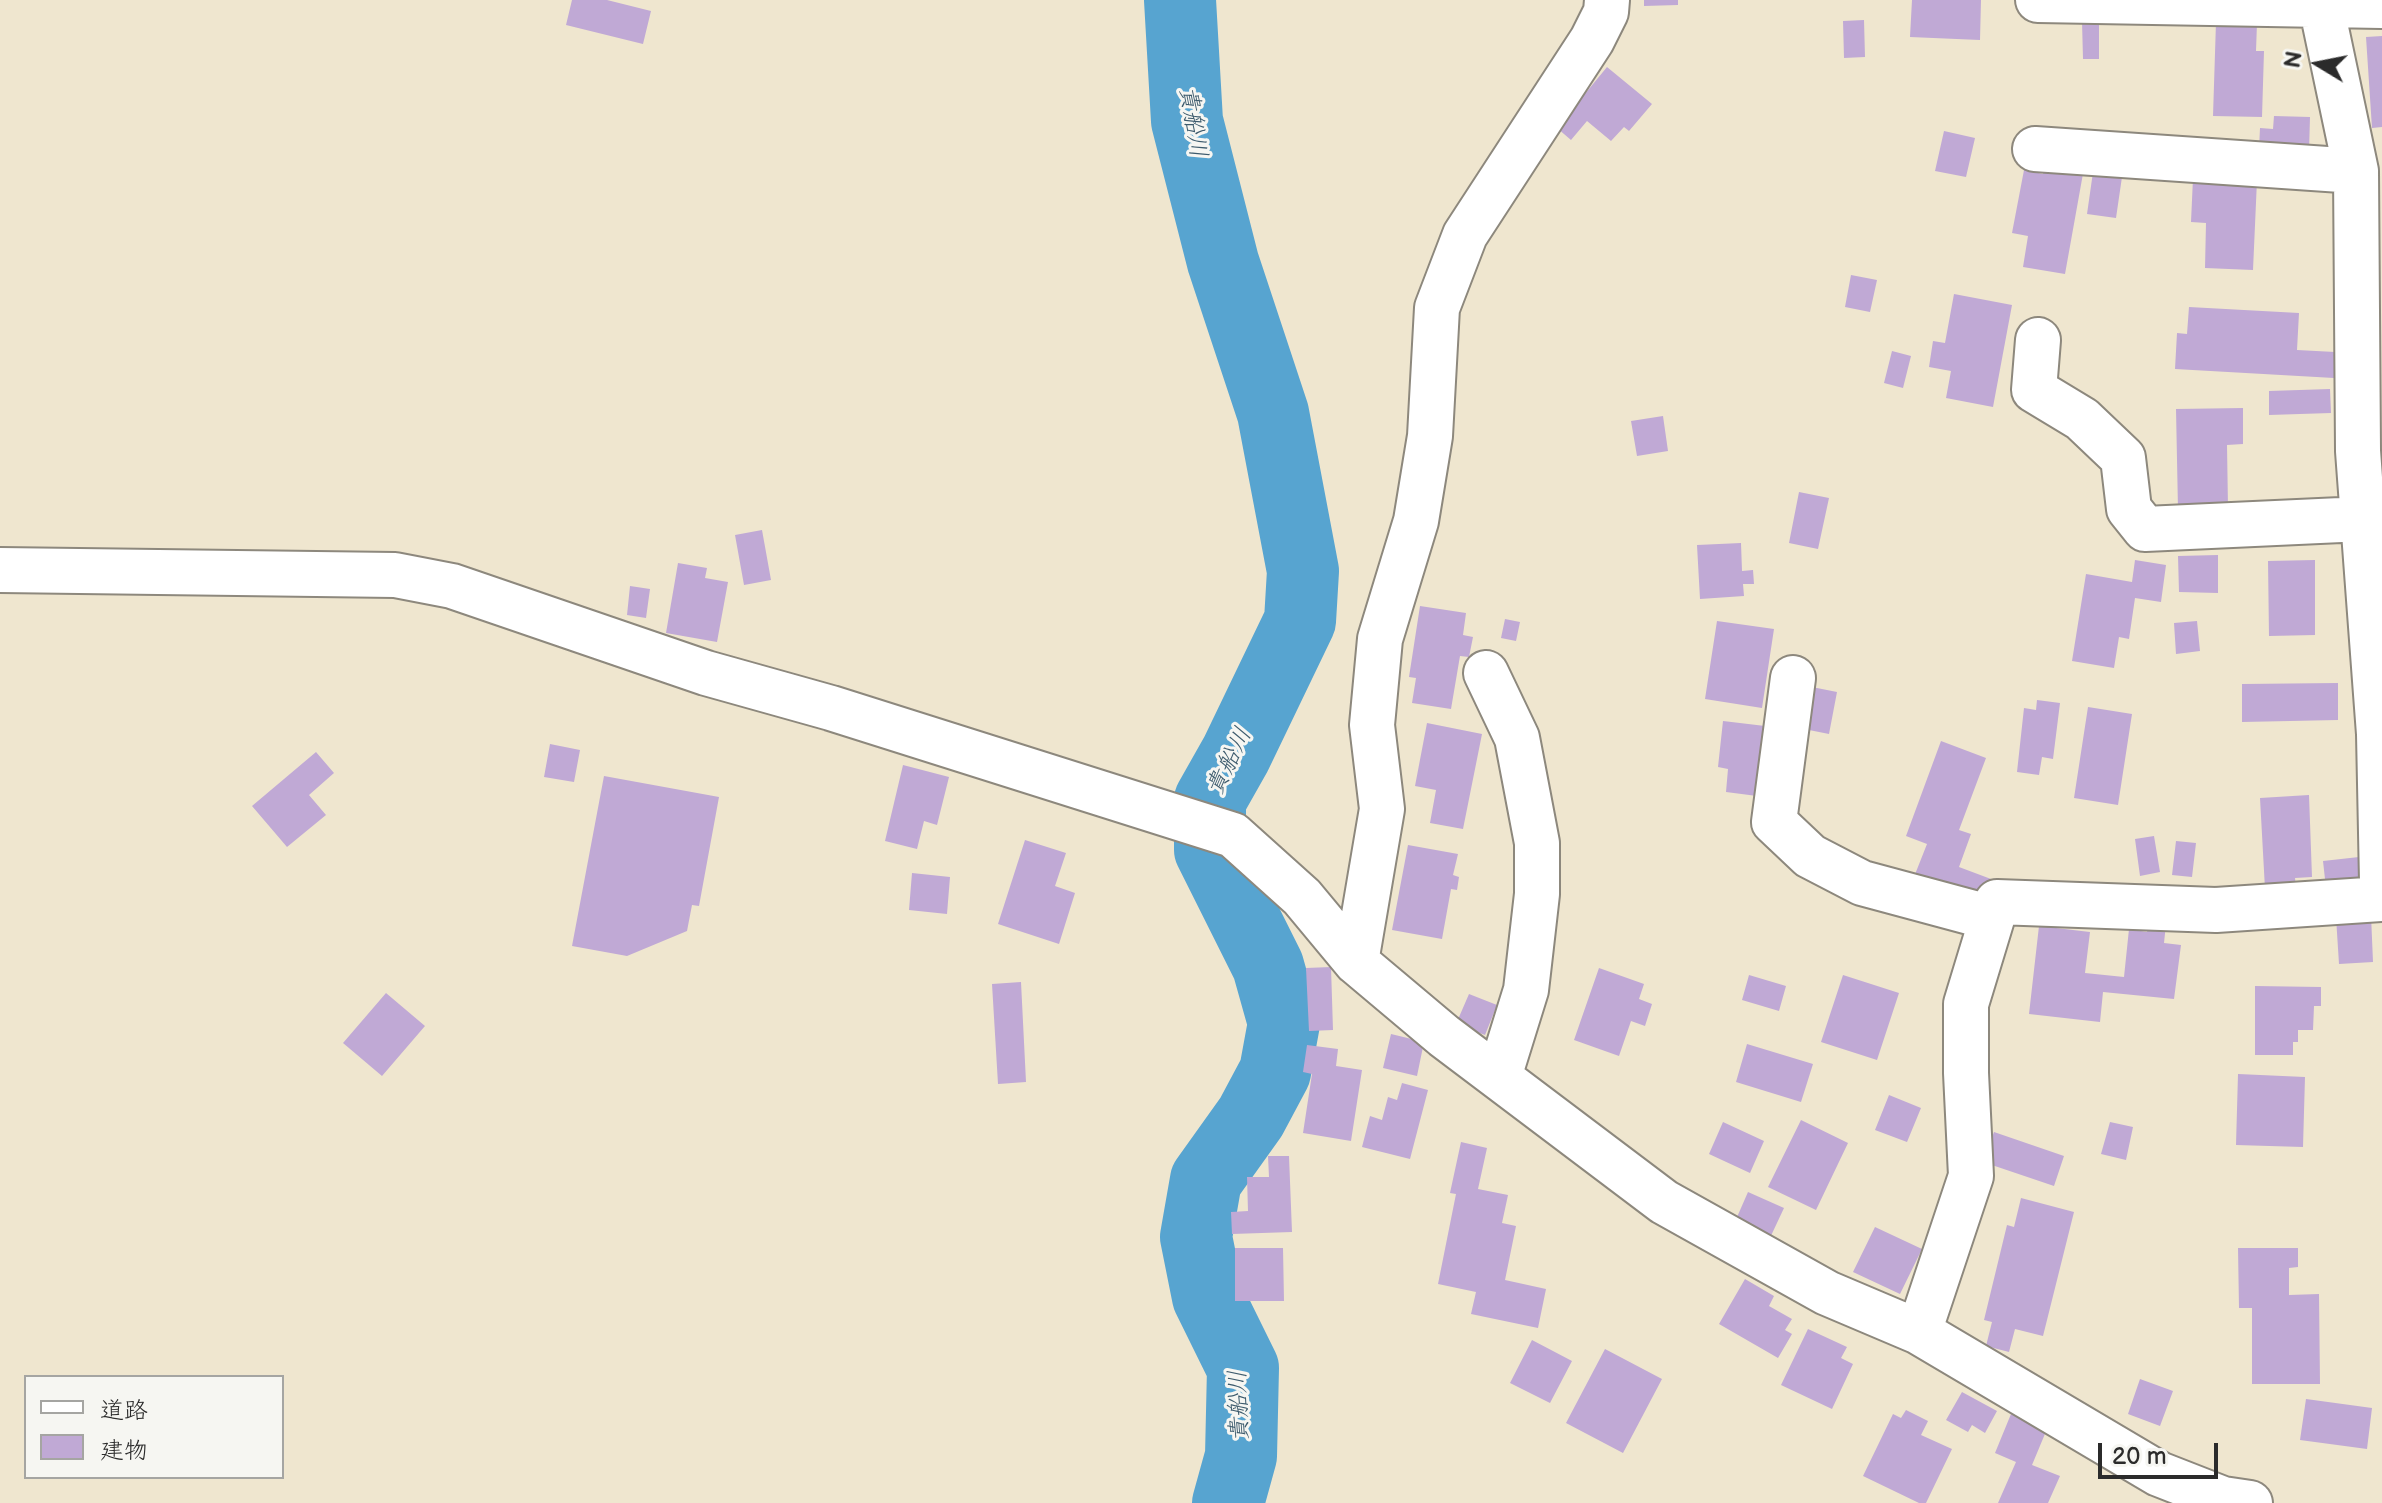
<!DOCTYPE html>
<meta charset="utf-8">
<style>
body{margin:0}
#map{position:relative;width:2382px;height:1503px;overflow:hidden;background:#efe6cf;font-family:"Balsamiq Sans","Klee One",sans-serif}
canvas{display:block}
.legend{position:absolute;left:24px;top:1375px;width:260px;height:104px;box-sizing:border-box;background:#f6f6f2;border:2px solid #a5a5a2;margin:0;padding:10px 14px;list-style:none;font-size:24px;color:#2b2b2b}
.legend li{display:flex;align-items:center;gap:16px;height:40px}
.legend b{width:40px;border:2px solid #a5a5a2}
.north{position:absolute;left:2278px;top:24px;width:80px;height:80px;-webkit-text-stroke:6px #f6f6f2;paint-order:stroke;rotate:280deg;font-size:22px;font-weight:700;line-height:32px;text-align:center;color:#2b2b2b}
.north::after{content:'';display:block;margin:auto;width:28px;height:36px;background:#2b2b2b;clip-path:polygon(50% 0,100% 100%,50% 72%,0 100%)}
.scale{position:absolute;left:2098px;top:1443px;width:120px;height:36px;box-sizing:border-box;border:4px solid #2b2b2b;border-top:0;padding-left:10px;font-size:24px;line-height:28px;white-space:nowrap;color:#2b2b2b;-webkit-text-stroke:6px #f6f6f2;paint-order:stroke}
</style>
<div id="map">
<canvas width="2382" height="1503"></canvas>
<ul class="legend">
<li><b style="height:10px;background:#fff"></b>道路</li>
<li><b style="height:22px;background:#c0a9d5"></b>建物</li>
</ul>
<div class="north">N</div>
<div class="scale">20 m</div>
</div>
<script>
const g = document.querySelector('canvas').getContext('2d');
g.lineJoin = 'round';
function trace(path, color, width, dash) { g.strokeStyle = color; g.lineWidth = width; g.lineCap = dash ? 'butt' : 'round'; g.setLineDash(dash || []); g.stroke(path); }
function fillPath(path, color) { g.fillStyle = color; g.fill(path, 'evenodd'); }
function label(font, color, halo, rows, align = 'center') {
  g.font = font + ' "Balsamiq Sans","Klee One",sans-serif'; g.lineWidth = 6; g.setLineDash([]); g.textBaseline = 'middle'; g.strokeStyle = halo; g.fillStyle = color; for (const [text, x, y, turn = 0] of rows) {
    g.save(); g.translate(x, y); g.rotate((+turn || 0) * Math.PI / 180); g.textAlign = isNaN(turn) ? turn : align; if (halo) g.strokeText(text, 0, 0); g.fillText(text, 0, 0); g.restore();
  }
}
trace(new Path2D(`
 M 1180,0 L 1187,121 L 1223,262 L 1273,413 L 1303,571 L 1300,621 L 1236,754 L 1210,800 L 1210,850 L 1268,966 L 1284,1023 L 1275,1072 L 1251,1117 L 1206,1180 L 1196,1237 L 1208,1297 L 1243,1368 L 1241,1456 L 1228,1503`), '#57a4d0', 72);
fillPath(new Path2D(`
 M 572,0 L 607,0 L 651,11 L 643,44 L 566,25 Z
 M 1644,0 L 1678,0 L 1678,5 L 1644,6 Z
 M 1912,0 L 1981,0 L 1980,40 L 1910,37 Z
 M 1864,20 L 1865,57 L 1844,58 L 1843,21 Z
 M 2082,21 L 2099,21 L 2099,59 L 2083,59 Z
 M 2216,22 L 2257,23 L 2256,51 L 2264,51 L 2262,117 L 2213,116 Z
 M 2382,36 L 2382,127 L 2372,128 L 2366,37 Z
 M 1607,67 L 1652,104 L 1629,131 L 1624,127 L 1611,141 L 1587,121 L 1571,140 L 1557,128 Z
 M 2274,116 L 2310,117 L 2309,152 L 2259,149 L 2260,128 L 2273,129 Z
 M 1944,131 L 1975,138 L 1966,177 L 1935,171 Z
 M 2045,162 L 2084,168 L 2065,274 L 2023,267 L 2028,236 L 2012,233 L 2024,170 L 2043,174 Z
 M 2093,172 L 2122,177 L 2116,218 L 2087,214 Z
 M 2193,178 L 2257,180 L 2253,270 L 2205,268 L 2206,223 L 2191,222 Z
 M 1851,275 L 1877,280 L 1870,312 L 1845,307 Z
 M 1954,294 L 2012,305 L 1993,407 L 1946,398 L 1951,371 L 1929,367 L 1933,341 L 1945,343 Z
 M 2189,307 L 2299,313 L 2297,350 L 2335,352 L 2334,378 L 2175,369 L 2177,333 L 2187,334 Z
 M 1892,351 L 1911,356 L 1903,388 L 1884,383 Z
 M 2330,389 L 2331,413 L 2269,415 L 2269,391 Z
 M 2243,408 L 2243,444 L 2227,445 L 2228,508 L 2178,510 L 2176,409 Z
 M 1663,416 L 1668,451 L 1637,456 L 1631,421 Z
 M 1799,492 L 1829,498 L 1818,549 L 1789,543 Z
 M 762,530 L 771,580 L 744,585 L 735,535 Z
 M 1741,543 L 1742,571 L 1753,570 L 1754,584 L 1743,584 L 1744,596 L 1700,599 L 1697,545 Z
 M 2218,555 L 2218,593 L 2179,592 L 2178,556 Z
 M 2135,560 L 2166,565 L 2161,602 L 2135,598 L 2129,639 L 2119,637 L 2114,668 L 2072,661 L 2086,574 L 2132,582 Z
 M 2315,560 L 2315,635 L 2269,636 L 2268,561 Z
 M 678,563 L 707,568 L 705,578 L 728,582 L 717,642 L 666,633 Z
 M 630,586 L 650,589 L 646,618 L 627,615 Z
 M 1420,606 L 1466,613 L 1463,635 L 1473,637 L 1469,657 L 1460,656 L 1451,709 L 1412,703 L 1416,678 L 1409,677 Z
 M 1505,619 L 1520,622 L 1516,641 L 1501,638 Z
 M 1717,621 L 1774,629 L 1762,708 L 1705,699 Z
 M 2197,621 L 2200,651 L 2176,654 L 2174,623 Z
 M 2338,683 L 2338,720 L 2242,722 L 2242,684 Z
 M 1807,686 L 1837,692 L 1829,734 L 1799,728 Z
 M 2037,700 L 2060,703 L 2053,759 L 2042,757 L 2039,775 L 2017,772 L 2024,708 L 2036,710 Z
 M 2088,707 L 2132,714 L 2118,805 L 2074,798 Z
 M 1723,721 L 1765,726 L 1757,796 L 1726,792 L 1728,769 L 1718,767 Z
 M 1427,723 L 1482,734 L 1463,829 L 1430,823 L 1436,790 L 1415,786 Z
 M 1941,741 L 1986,758 L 1959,830 L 1971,834 L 1959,867 L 1991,879 L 1980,908 L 1912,882 L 1927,844 L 1906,836 Z
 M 550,744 L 580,750 L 574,782 L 544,777 Z
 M 316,752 L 334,773 L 309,795 L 326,815 L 287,847 L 252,806 Z
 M 903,765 L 949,777 L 937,825 L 924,821 L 917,849 L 885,841 Z
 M 604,776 L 719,797 L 699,906 L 692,905 L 687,931 L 627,956 L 572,946 Z
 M 2309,795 L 2312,877 L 2295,878 L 2296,887 L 2265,889 L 2260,798 Z
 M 2154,836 L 2160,872 L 2140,876 L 2135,839 Z
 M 1025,840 L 1066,853 L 1055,886 L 1075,893 L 1059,944 L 998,924 Z
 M 2176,841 L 2196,843 L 2192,877 L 2172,875 Z
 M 1408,845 L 1458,854 L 1453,875 L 1459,877 L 1457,890 L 1451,889 L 1442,939 L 1392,930 Z
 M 2359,857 L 2362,884 L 2326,888 L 2323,861 Z
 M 912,873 L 950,877 L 947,914 L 909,910 Z
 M 2371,915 L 2373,962 L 2339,964 L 2336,917 Z
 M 2148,922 L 2166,924 L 2164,943 L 2181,945 L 2174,999 L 2103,992 L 2100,1022 L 2029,1014 L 2039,926 L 2090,932 L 2085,973 L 2124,977 L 2129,929 L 2147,932 Z
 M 1331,967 L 1333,1030 L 1309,1031 L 1306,968 Z
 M 1599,968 L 1644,984 L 1639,999 L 1652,1004 L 1645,1026 L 1631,1021 L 1619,1056 L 1574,1040 Z
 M 1749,975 L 1786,986 L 1779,1011 L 1742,1000 Z
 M 1843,975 L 1899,993 L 1877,1060 L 1821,1042 Z
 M 1021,982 L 1026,1082 L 998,1084 L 992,984 Z
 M 2255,986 L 2321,987 L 2321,1006 L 2314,1006 L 2313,1030 L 2298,1030 L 2298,1042 L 2293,1042 L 2293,1055 L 2255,1055 Z
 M 386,993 L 425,1026 L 382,1076 L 343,1043 Z
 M 1469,994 L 1497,1005 L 1485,1035 L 1456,1024 Z
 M 1391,1034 L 1424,1042 L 1417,1076 L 1383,1068 Z
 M 1747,1044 L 1813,1064 L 1801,1102 L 1736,1082 Z
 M 1307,1045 L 1338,1049 L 1336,1066 L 1362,1070 L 1351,1141 L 1303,1133 L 1312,1074 L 1303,1072 Z
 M 2238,1074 L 2305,1077 L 2303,1147 L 2236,1145 Z
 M 1402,1083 L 1428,1090 L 1410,1159 L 1362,1147 L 1370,1116 L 1382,1120 L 1388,1097 L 1397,1100 Z
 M 1889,1095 L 1921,1108 L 1907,1142 L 1875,1130 Z
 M 1801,1120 L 1848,1143 L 1816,1210 L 1768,1187 Z
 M 1723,1122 L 1764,1141 L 1750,1173 L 1709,1154 Z
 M 2110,1122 L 2133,1127 L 2126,1160 L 2101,1154 Z
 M 1994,1132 L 2064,1156 L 2054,1186 L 1983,1162 Z
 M 1461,1142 L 1487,1148 L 1478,1189 L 1508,1195 L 1502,1223 L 1516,1226 L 1505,1280 L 1546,1289 L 1538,1328 L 1471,1314 L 1476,1292 L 1438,1284 L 1456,1194 L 1450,1193 Z
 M 1268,1156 L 1289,1156 L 1292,1232 L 1232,1234 L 1231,1212 L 1248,1211 L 1247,1177 L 1269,1177 Z
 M 1748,1192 L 1784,1208 L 1769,1240 L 1734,1224 Z
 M 2021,1198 L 2074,1212 L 2043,1336 L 2015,1329 L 2009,1352 L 1986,1346 L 1992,1322 L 1984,1320 L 2007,1225 L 2014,1227 Z
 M 1875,1227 L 1922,1249 L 1900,1294 L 1853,1272 Z
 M 1235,1248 L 1283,1248 L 1284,1301 L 1235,1301 Z
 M 2238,1248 L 2298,1248 L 2298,1267 L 2289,1268 L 2289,1295 L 2319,1294 L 2320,1384 L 2252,1384 L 2252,1308 L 2239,1308 Z
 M 1745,1279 L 1774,1296 L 1769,1306 L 1792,1319 L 1785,1330 L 1792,1334 L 1778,1358 L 1719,1324 Z
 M 1808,1329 L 1847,1347 L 1841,1358 L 1853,1364 L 1832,1409 L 1781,1385 Z
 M 1532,1340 L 1572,1361 L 1550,1403 L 1510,1383 Z
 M 1605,1349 L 1662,1379 L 1623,1453 L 1566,1423 Z
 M 2140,1379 L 2173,1391 L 2160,1426 L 2128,1414 Z
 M 1962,1392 L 1997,1411 L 1985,1433 L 1972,1425 L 1968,1432 L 1946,1420 Z
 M 2306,1399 L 2372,1408 L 2367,1449 L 2300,1440 Z
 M 1906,1410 L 1928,1421 L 1921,1435 L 1952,1449 L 1926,1503 L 1919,1503 L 1863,1476 L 1893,1414 L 1901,1418 Z
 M 2011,1414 L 2047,1429 L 2032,1465 L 2060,1476 L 2048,1503 L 1998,1503 L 2016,1462 L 1995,1453 Z`), '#c0a9d5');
const minor = new Path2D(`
 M 2038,0 L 2382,6
 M 2320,0 L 2356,171 L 2358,451 L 2379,734 L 2382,882
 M 2035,149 L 2356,171
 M 2038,340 L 2034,390 L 2082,419 L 2123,458 L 2129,509 L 2145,529 L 2363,519
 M 0,570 L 395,575 L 452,586 L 706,673 L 831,708 L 1233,835 L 1302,897 L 1356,962 L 1444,1036 L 1664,1202 L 1827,1293 L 1919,1332 L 2159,1474 L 2223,1499 L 2250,1503
 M 1486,673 L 1517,738 L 1537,843 L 1537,894 L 1526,990 L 1499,1077
 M 1793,678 L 1774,822 L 1810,856 L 1862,883 L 1992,918
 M 1356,962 L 1382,809 L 1372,725 L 1380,639 L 1416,521 L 1430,436 L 1437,308 L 1465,235 L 1592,40 L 1606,12 L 1607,0
 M 1919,1332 L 1971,1176 L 1966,1073 L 1966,1004 L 1997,902 L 2216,910 L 2382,899`);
trace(minor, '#8d887d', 48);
trace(minor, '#fff', 44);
label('italic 24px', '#3d5b6d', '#f6f6f2', [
 ["貴船川",1192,122,81],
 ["貴船川",1230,762,-64],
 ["貴船川",1240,1406,-92]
]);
</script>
